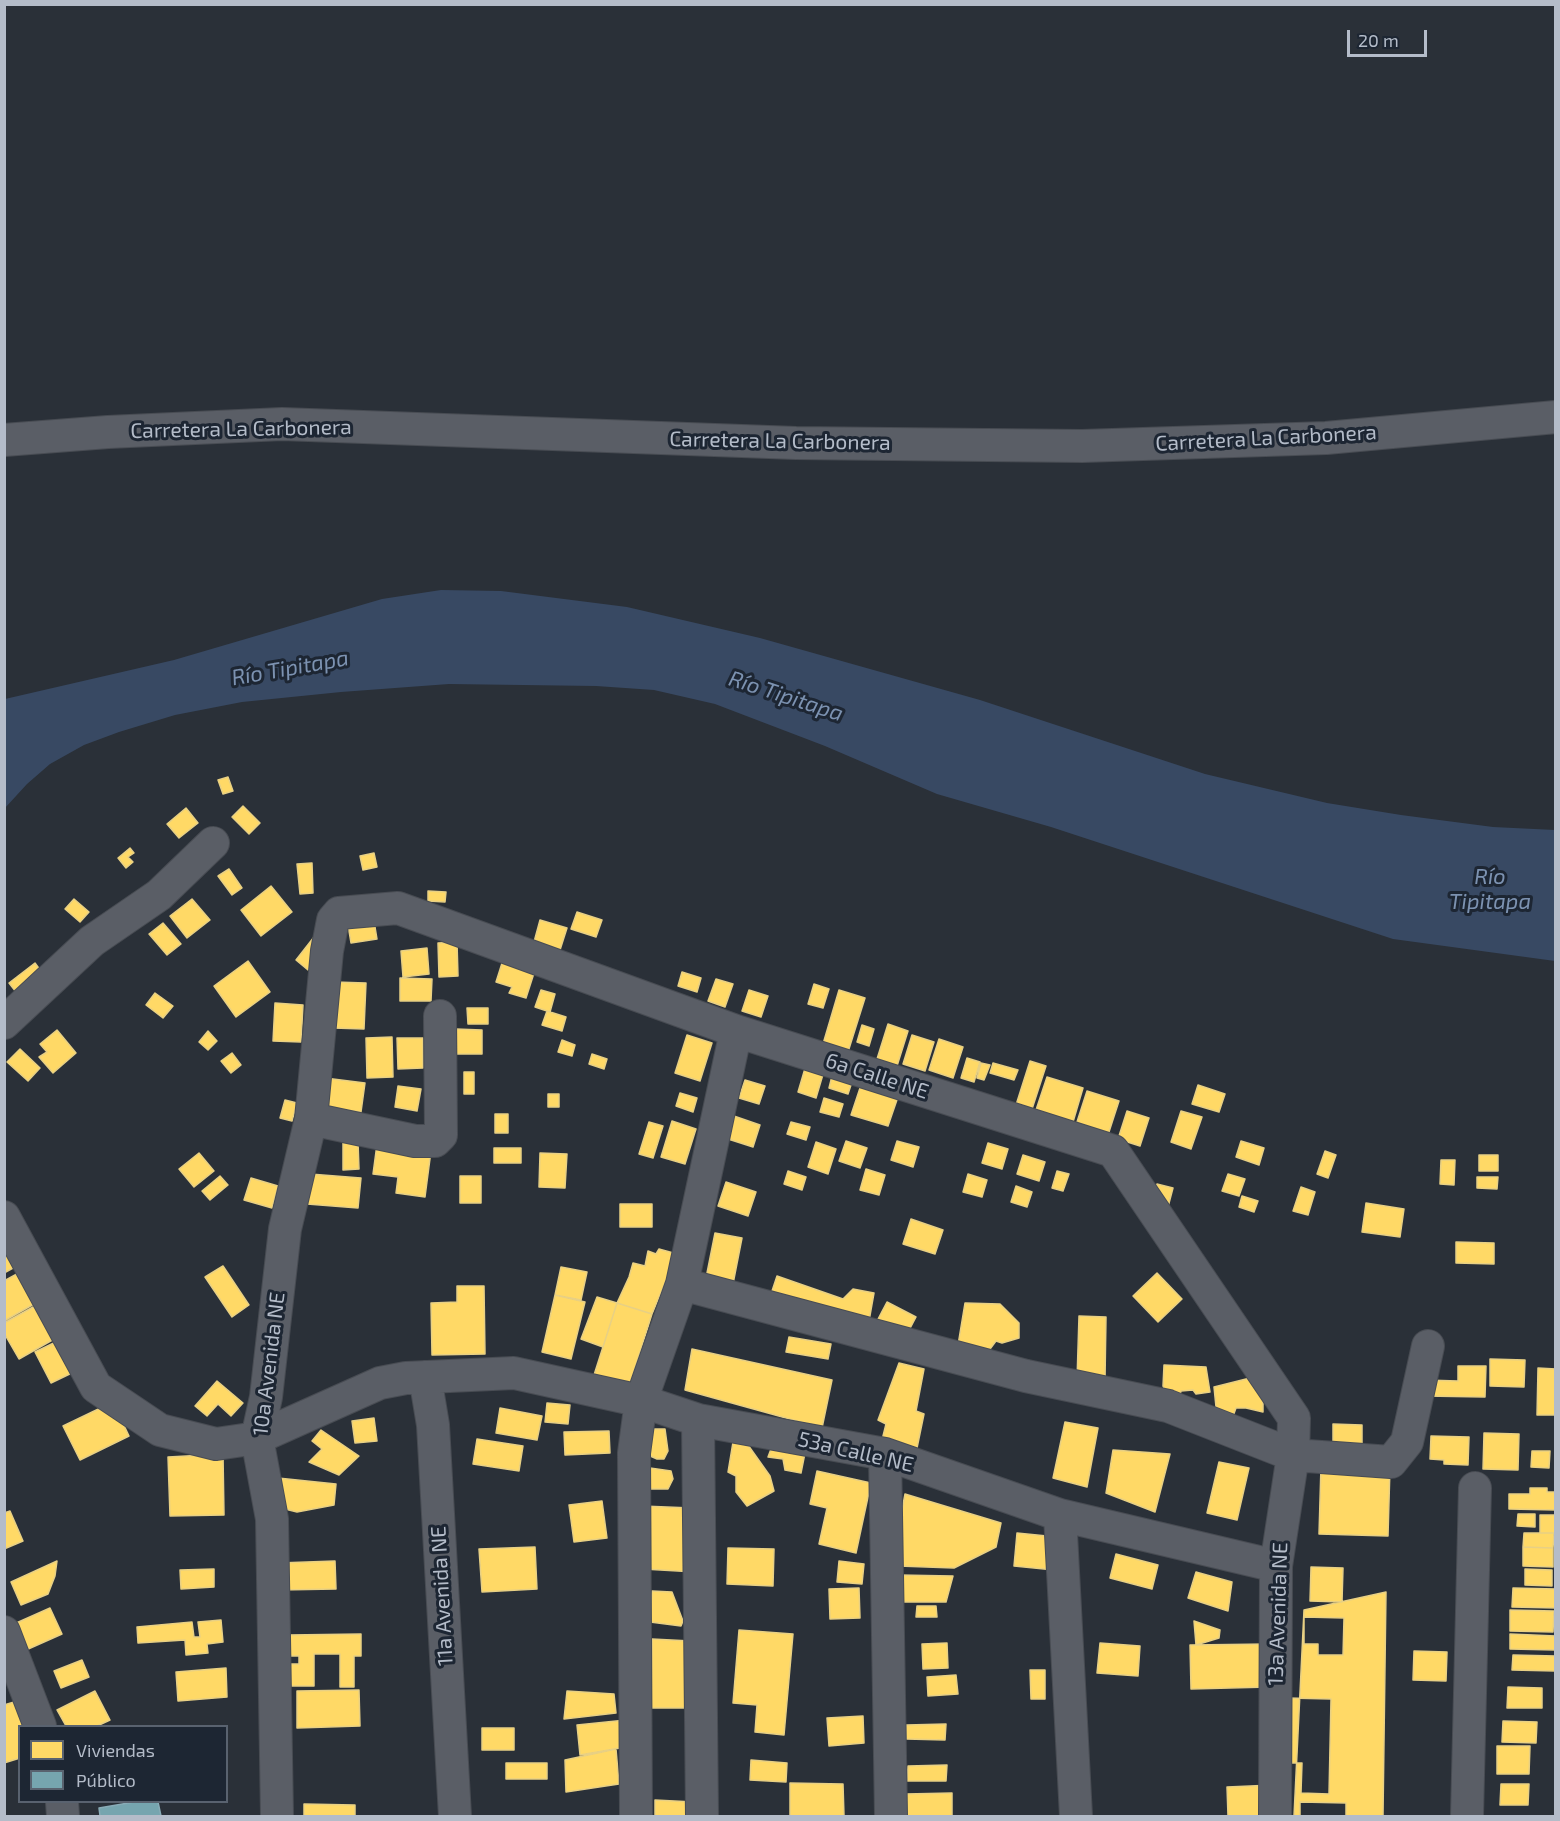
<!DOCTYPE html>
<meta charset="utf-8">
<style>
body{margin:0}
#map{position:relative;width:1560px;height:1821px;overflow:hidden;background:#2a3038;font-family:"Exo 2",sans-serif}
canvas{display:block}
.frame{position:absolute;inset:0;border:6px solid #b4bcc9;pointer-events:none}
.legend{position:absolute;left:18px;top:1725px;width:210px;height:78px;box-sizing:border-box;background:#1d2633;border:2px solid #59626f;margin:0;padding:8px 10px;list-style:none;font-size:18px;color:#b4bcc9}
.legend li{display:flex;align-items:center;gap:12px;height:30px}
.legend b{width:30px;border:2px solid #59626f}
.scale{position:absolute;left:1347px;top:30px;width:80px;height:27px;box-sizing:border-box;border:3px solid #b4bcc9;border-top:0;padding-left:8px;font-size:18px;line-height:21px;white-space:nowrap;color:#b4bcc9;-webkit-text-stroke:4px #1d2633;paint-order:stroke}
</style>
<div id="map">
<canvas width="1560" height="1821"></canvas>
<div class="frame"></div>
<ul class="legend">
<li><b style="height:16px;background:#ffd966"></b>Viviendas</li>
<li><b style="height:16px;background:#76a5af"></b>Público</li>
</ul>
<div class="scale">20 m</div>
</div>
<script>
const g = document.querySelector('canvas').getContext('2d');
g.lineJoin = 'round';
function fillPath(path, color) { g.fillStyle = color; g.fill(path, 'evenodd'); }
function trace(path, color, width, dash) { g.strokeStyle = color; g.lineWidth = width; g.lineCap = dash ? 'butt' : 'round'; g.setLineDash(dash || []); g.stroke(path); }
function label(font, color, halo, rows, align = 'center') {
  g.font = font + ' "Exo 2",sans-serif'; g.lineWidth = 6; g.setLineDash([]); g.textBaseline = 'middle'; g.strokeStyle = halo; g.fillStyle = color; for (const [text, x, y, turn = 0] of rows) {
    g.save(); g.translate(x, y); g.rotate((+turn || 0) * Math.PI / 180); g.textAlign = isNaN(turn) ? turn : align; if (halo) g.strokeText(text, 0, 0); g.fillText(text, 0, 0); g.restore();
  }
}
fillPath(new Path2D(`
 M 441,590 L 501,591 L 627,607 L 760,638 L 980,700 L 1205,774 L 1327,803 L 1401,815 L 1493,827 L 1555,830 L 1555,961 L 1393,939 L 1051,827 L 937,794 L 825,746 L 715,704 L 654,690 L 596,686 L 449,684 L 341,692 L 242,702 L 175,715 L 119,732 L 84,745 L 50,764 L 27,784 L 5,808 L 5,699 L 174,660 L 382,599 Z`), '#384963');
const homes = new Path2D(`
 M 228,777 L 233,791 L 223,794 L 218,780 Z
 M 243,806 L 260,823 L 249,834 L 232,817 Z
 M 186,808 L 198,823 L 179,838 L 167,824 Z
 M 130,848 L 134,853 L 128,857 L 133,862 L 126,868 L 118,858 Z
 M 374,853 L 377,867 L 363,870 L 360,856 Z
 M 312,863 L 313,893 L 300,894 L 297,864 Z
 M 229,869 L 242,888 L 232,895 L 218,876 Z
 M 271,886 L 292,912 L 261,936 L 241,910 Z
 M 428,891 L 446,892 L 445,902 L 428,901 Z
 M 74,899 L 89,912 L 80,922 L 65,909 Z
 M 192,899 L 210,920 L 187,938 L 170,916 Z
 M 577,912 L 602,920 L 596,937 L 571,929 Z
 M 540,920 L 567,928 L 560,950 L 534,942 Z
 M 374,921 L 377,939 L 351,943 L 348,925 Z
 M 163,923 L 181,944 L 167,955 L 149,934 Z
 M 314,937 L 326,947 L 308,970 L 296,960 Z
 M 457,942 L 458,976 L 439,977 L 438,943 Z
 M 427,948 L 429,974 L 403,977 L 401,951 Z
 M 503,960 L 535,970 L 526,998 L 509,993 L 512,987 L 496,982 Z
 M 248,961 L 270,992 L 236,1017 L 214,986 Z
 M 35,963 L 46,978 L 20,997 L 9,983 Z
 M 682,972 L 701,978 L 697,992 L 678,986 Z
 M 400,978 L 432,979 L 431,1001 L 400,1001 Z
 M 716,979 L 733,984 L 725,1007 L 708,1001 Z
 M 335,982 L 366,983 L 364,1029 L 333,1028 Z
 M 814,984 L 829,989 L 823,1008 L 808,1004 Z
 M 541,990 L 555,994 L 550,1012 L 535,1007 Z
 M 749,990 L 768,996 L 761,1017 L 742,1011 Z
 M 839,990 L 865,998 L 848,1052 L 823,1044 Z
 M 155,993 L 173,1006 L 163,1018 L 146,1005 Z
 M 275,1003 L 303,1005 L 301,1042 L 273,1041 Z
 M 467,1008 L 488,1008 L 488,1024 L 468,1024 Z
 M 547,1011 L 566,1017 L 562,1031 L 542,1025 Z
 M 888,1024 L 908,1031 L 897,1066 L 877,1059 Z
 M 862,1025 L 874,1029 L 869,1046 L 857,1042 Z
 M 456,1029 L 482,1030 L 482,1054 L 456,1054 Z
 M 57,1030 L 76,1053 L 53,1073 L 39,1057 L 47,1052 L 40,1044 Z
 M 208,1031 L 217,1041 L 208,1050 L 199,1042 Z
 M 687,1035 L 712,1043 L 700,1081 L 675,1073 Z
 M 912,1035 L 934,1042 L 925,1071 L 903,1064 Z
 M 392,1037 L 393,1077 L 367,1078 L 366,1038 Z
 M 397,1038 L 423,1038 L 423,1068 L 398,1069 Z
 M 939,1039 L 963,1047 L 953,1078 L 929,1070 Z
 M 562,1040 L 575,1045 L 572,1056 L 558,1052 Z
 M 20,1049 L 40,1068 L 28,1081 L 7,1062 Z
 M 232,1053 L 241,1065 L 231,1073 L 221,1061 Z
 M 592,1054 L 607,1059 L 604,1069 L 589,1064 Z
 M 967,1058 L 980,1062 L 974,1082 L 961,1078 Z
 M 1030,1061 L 1046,1066 L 1032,1109 L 1016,1105 Z
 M 981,1063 L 990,1065 L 984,1080 L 977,1078 Z
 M 993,1063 L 1018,1070 L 1014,1080 L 990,1073 Z
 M 806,1065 L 824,1071 L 816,1098 L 798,1092 Z
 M 464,1072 L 474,1072 L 474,1094 L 464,1094 Z
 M 832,1076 L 852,1082 L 848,1094 L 829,1088 Z
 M 1047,1077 L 1083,1088 L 1073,1122 L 1036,1110 Z
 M 325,1078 L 365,1083 L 361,1112 L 321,1107 Z
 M 863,1079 L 900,1091 L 888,1126 L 851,1115 Z
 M 745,1080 L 765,1086 L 759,1104 L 739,1098 Z
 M 1198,1085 L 1225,1094 L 1219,1112 L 1192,1104 Z
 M 398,1086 L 421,1089 L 417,1111 L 395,1107 Z
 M 1087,1091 L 1119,1101 L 1108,1135 L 1076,1125 Z
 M 680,1093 L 697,1098 L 693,1112 L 676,1106 Z
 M 548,1094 L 559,1094 L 559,1107 L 548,1107 Z
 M 824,1098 L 843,1104 L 839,1117 L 820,1112 Z
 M 285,1100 L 297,1103 L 292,1121 L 280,1118 Z
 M 1127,1111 L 1149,1118 L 1140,1146 L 1118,1139 Z
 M 1181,1111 L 1202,1117 L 1191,1149 L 1171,1142 Z
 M 495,1114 L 508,1114 L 508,1133 L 495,1133 Z
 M 731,1115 L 760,1125 L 753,1147 L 725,1138 Z
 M 672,1121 L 696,1129 L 685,1164 L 661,1157 Z
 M 649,1122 L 663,1126 L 653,1158 L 639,1154 Z
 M 791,1122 L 810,1127 L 806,1140 L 787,1134 Z
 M 846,1141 L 867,1148 L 860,1168 L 839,1161 Z
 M 897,1141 L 919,1147 L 913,1167 L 891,1160 Z
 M 1241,1141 L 1264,1148 L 1259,1165 L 1236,1157 Z
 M 358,1142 L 359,1169 L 343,1170 L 343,1143 Z
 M 816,1142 L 836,1149 L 828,1174 L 808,1167 Z
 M 988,1143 L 1008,1149 L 1002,1169 L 982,1163 Z
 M 377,1144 L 431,1151 L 425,1197 L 396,1193 L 398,1177 L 373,1174 Z
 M 494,1148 L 521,1148 L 521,1163 L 494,1163 Z
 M 1325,1151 L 1336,1155 L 1328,1178 L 1317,1174 Z
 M 199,1153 L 214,1171 L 194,1187 L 179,1169 Z
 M 540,1153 L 567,1154 L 565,1188 L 539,1187 Z
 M 1023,1155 L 1045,1162 L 1039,1181 L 1017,1174 Z
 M 1479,1155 L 1498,1155 L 1498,1171 L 1479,1171 Z
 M 1441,1160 L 1455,1160 L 1454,1185 L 1440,1184 Z
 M 866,1169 L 885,1175 L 879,1195 L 860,1190 Z
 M 788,1171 L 806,1177 L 802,1190 L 784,1184 Z
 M 1057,1171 L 1069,1174 L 1063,1191 L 1052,1188 Z
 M 310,1174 L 361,1178 L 358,1208 L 307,1204 Z
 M 968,1174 L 987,1180 L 982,1197 L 963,1192 Z
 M 1228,1174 L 1245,1179 L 1239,1196 L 1222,1191 Z
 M 220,1176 L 228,1185 L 210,1200 L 202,1191 Z
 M 460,1176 L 481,1176 L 481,1203 L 460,1203 Z
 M 1477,1177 L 1498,1177 L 1497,1189 L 1477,1188 Z
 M 251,1178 L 278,1186 L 272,1208 L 244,1200 Z
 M 726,1182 L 756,1192 L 748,1216 L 718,1206 Z
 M 1157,1184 L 1173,1188 L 1168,1207 L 1151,1202 Z
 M 1016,1186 L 1032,1192 L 1027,1207 L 1011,1202 Z
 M 1301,1187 L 1315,1192 L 1308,1215 L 1293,1211 Z
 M 1242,1196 L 1258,1201 L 1254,1212 L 1239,1207 Z
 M 1366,1203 L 1404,1209 L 1400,1237 L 1362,1232 Z
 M 620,1204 L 652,1204 L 652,1227 L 620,1227 Z
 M 911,1219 L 943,1230 L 935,1254 L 903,1244 Z
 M 715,1233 L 742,1238 L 732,1289 L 705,1283 Z
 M 4,1237 L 24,1262 L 4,1273 Z
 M 1456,1242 L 1494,1243 L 1494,1264 L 1456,1263 Z
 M 659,1249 L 677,1254 L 652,1314 L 617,1303 L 629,1277 L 633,1263 L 645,1266 L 648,1251 L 656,1254 Z
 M 223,1266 L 249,1305 L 232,1317 L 205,1277 Z
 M 561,1267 L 587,1272 L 581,1300 L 555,1295 Z
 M 26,1269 L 43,1299 L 4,1321 L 4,1281 Z
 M 1157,1273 L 1182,1299 L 1158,1322 L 1133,1296 Z
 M 777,1276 L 843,1299 L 853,1289 L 874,1293 L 869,1321 L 770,1297 Z
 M 457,1286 L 484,1286 L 485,1354 L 432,1355 L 431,1303 L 457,1302 Z
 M 555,1295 L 585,1302 L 571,1359 L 542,1352 Z
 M 597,1297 L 617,1303 L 603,1347 L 581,1339 Z
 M 44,1301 L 63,1334 L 19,1359 L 4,1333 L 4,1323 Z
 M 887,1302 L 916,1317 L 906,1336 L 877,1321 Z
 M 617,1303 L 652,1314 L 629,1387 L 594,1375 Z
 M 965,1303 L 1000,1304 L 1019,1323 L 1019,1338 L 1002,1343 L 996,1341 L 987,1353 L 958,1345 Z
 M 1079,1316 L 1106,1317 L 1105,1380 L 1077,1380 Z
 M 789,1337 L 831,1344 L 828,1359 L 786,1352 Z
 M 62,1339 L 78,1370 L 51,1383 L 35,1352 Z
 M 692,1349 L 832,1380 L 822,1428 L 685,1390 Z
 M 1490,1359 L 1525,1360 L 1524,1387 L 1490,1386 Z
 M 899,1363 L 924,1369 L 916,1411 L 924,1414 L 917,1448 L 882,1440 L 886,1424 L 878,1420 Z
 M 1164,1365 L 1206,1367 L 1210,1392 L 1196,1394 L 1193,1390 L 1181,1391 L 1179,1398 L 1168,1397 L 1163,1386 Z
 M 1458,1366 L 1486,1366 L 1485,1397 L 1424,1396 L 1425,1380 L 1458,1381 Z
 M 1538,1368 L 1556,1369 L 1556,1415 L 1537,1415 Z
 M 1258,1376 L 1263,1391 L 1263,1412 L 1246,1408 L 1236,1408 L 1232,1419 L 1217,1417 L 1214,1387 Z
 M 217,1381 L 243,1403 L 231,1416 L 218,1404 L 207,1416 L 195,1406 Z
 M 113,1402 L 129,1436 L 80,1460 L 63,1426 Z
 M 547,1403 L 570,1405 L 568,1424 L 545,1422 Z
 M 500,1408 L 542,1416 L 537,1440 L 496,1433 Z
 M 374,1418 L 377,1441 L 355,1443 L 352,1421 Z
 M 1065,1422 L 1098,1428 L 1087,1487 L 1053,1478 Z
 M 1333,1424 L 1362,1425 L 1362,1446 L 1333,1445 Z
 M 648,1429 L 665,1429 L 668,1451 L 664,1459 L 657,1459 L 648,1455 Z
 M 321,1430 L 359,1456 L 339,1475 L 309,1462 L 322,1449 L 312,1441 Z
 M 609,1431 L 610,1453 L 565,1455 L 564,1432 Z
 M 1484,1433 L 1519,1434 L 1518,1470 L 1483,1469 Z
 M 1431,1436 L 1469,1437 L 1468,1465 L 1444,1464 L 1444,1460 L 1430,1459 Z
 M 477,1439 L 523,1446 L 519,1471 L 473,1464 Z
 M 733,1442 L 748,1445 L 770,1476 L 774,1491 L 747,1506 L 736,1492 L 736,1476 L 728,1472 Z
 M 771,1449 L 805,1453 L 801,1473 L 785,1470 L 783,1459 L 768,1457 Z
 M 1113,1450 L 1170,1454 L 1155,1512 L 1106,1493 Z
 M 1532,1451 L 1550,1451 L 1549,1468 L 1531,1467 Z
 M 223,1454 L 224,1515 L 170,1516 L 168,1457 Z
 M 1219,1462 L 1249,1468 L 1237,1520 L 1207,1513 Z
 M 1321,1466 L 1390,1467 L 1388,1536 L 1319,1534 Z
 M 650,1468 L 671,1471 L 673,1479 L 668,1489 L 648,1489 Z
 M 817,1471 L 871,1483 L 856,1553 L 819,1544 L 827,1508 L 810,1504 Z
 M 278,1478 L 336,1484 L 334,1505 L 297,1512 L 277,1507 Z
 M 1530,1488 L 1547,1488 L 1547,1492 L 1556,1492 L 1556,1510 L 1509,1509 L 1509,1494 L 1530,1494 Z
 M 905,1494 L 1001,1523 L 996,1547 L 954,1568 L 898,1566 L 897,1537 Z
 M 602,1501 L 607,1538 L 574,1542 L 569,1505 Z
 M 642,1506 L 692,1508 L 695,1572 L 643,1569 Z
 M 10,1511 L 23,1541 L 4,1549 L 4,1513 Z
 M 1518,1514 L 1535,1514 L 1535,1527 L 1517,1526 Z
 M 1540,1515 L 1556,1515 L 1556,1533 L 1540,1533 Z
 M 1017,1533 L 1057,1537 L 1054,1570 L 1014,1566 Z
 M 1524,1533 L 1554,1533 L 1553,1548 L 1523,1547 Z
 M 535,1547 L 537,1589 L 482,1592 L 479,1549 Z
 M 1523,1547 L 1553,1548 L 1553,1567 L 1523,1566 Z
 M 728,1548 L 774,1549 L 773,1586 L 727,1584 Z
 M 1116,1554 L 1158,1565 L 1152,1589 L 1110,1578 Z
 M 57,1561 L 55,1576 L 48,1594 L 21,1605 L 11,1582 Z
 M 335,1561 L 336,1589 L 279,1590 L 278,1563 Z
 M 839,1561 L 864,1564 L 862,1584 L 837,1582 Z
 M 1311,1567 L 1343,1568 L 1342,1602 L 1310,1601 Z
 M 214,1569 L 214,1587 L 181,1589 L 180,1570 Z
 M 1525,1569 L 1552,1570 L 1552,1586 L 1525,1585 Z
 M 1196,1572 L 1232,1582 L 1228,1611 L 1188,1598 Z
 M 899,1575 L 953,1576 L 946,1602 L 902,1602 Z
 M 859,1588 L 860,1618 L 830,1619 L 829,1589 Z
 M 1513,1588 L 1556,1589 L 1556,1608 L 1512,1607 Z
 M 652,1591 L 672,1592 L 683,1621 L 681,1626 L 650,1622 Z
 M 1386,1592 L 1383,1816 L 1294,1816 L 1304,1610 Z
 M 917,1606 L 936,1606 L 937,1617 L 916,1617 Z
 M 50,1608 L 62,1634 L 26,1650 L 14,1624 Z
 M 1510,1610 L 1554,1611 L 1553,1632 L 1510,1631 Z
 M 1304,1617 L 1344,1618 L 1343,1655 L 1318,1655 L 1318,1644 L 1304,1644 Z
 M 221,1620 L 223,1642 L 207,1644 L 208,1653 L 186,1655 L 185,1640 L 138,1643 L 137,1627 L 192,1622 L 194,1637 L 200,1637 L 198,1622 Z
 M 1194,1621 L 1220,1630 L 1219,1638 L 1196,1645 Z
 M 739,1630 L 793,1634 L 784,1735 L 755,1732 L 757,1705 L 733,1703 Z
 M 361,1634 L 361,1656 L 354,1656 L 354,1687 L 340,1687 L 340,1654 L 314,1654 L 314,1686 L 288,1686 L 288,1664 L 299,1664 L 299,1656 L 288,1656 L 288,1635 Z
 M 1510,1634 L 1556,1636 L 1555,1650 L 1510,1649 Z
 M 652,1639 L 691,1641 L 688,1708 L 651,1708 Z
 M 947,1643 L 948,1668 L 923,1669 L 922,1644 Z
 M 1100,1643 L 1140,1646 L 1138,1676 L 1097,1673 Z
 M 1268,1644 L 1269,1687 L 1191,1689 L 1190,1645 Z
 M 1414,1651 L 1447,1652 L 1446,1681 L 1413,1680 Z
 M 1513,1655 L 1556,1656 L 1555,1671 L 1512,1670 Z
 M 82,1660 L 89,1677 L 61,1688 L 54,1671 Z
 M 226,1668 L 227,1697 L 178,1701 L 176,1672 Z
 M 1030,1670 L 1045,1670 L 1045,1699 L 1031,1699 Z
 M 956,1675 L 958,1694 L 928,1696 L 927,1677 Z
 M 1508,1687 L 1542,1688 L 1542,1708 L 1507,1708 Z
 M 359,1690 L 360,1726 L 297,1728 L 297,1691 Z
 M 95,1691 L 110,1720 L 97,1726 L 66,1726 L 57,1710 Z
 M 567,1691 L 614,1694 L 616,1713 L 564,1719 Z
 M 1287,1698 L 1331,1699 L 1329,1794 L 1301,1793 L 1302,1763 L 1286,1763 Z
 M 24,1699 L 32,1726 L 20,1726 L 20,1758 L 4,1763 L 4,1705 Z
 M 863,1716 L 864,1743 L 829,1746 L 827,1718 Z
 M 626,1720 L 626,1747 L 580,1755 L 577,1725 Z
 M 1503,1721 L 1537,1722 L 1536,1743 L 1502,1742 Z
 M 946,1724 L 945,1740 L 906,1739 L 906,1725 Z
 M 482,1728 L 514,1728 L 514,1750 L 482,1750 Z
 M 1497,1746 L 1530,1746 L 1529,1774 L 1497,1774 Z
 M 616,1749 L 619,1784 L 566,1792 L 565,1760 Z
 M 751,1760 L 787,1763 L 786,1782 L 750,1780 Z
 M 506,1763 L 547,1763 L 547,1779 L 506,1779 Z
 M 947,1765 L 946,1781 L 907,1781 L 908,1766 Z
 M 790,1783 L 843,1784 L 844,1816 L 790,1816 Z
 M 1501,1784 L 1529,1784 L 1528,1805 L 1500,1805 Z
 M 1273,1785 L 1273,1816 L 1228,1816 L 1227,1787 Z
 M 952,1793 L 952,1816 L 905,1816 L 905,1794 Z
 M 655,1800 L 694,1802 L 694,1816 L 655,1816 Z
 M 1300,1802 L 1346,1803 L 1346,1816 L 1300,1816 Z
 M 304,1804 L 355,1805 L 355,1816 L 304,1816 Z`);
fillPath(homes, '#ffd966');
trace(homes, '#e8d084', 1.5);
const public = new Path2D(`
 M 134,1802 L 158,1802 L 161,1816 L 100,1816 L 99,1808 Z`);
fillPath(public, '#76a5af');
trace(public, '#89acb7', 1.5);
const minor = new Path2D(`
 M 4,440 L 108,432 L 282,424 L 796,443 L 1082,446 L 1326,438 L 1556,417
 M 4,1023 L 92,941 L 159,895 L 213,843
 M 311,1119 L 415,1141 L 435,1141 L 441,1135 L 440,1016
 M 4,1217 L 96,1387 L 160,1430 L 216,1444 L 257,1438 L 380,1383 L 406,1378 L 514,1373 L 641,1401 L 698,1420 L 885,1454 L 1060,1515 L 1276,1566
 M 425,1377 L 433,1425 L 455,1816
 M 698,1420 L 702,1816
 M 885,1454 L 891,1816
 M 1060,1515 L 1076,1816
 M 4,1632 L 40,1726
 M 62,1802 L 63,1816
 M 277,1816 L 272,1519 L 257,1438 L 266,1397 L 285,1229 L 311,1119 L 327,951 L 333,920 L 339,913 L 398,908 L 736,1031 L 1113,1151 L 1294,1418 L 1293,1455 L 1168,1406 L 1026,1376 L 682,1284
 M 636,1816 L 634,1453 L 641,1401 L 682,1284 L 736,1031
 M 1275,1816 L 1276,1566 L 1293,1455 L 1391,1462 L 1407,1442 L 1428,1346
 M 1467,1816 L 1475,1488`);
trace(minor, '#484c53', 34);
trace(minor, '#5a5e66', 32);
label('21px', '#b4bcc9', '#1d2633', [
 ["Carretera La Carbonera",241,429,-1],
 ["Carretera La Carbonera",1266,438,-3],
 ["Carretera La Carbonera",780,441,1],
 ["6a Calle NE",877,1076,18],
 ["10a Avenida NE",269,1364,-83],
 ["53a Calle NE",856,1452,13],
 ["11a Avenida NE",442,1596,-93],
 ["13a Avenida NE",1278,1614,-88]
]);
label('italic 22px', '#7c92b1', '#1d2633', [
 ["Río Tipitapa",290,668,-10],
 ["Río Tipitapa",786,696,18],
 ["Río",1490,877],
 ["Tipitapa",1490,902]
]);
</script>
